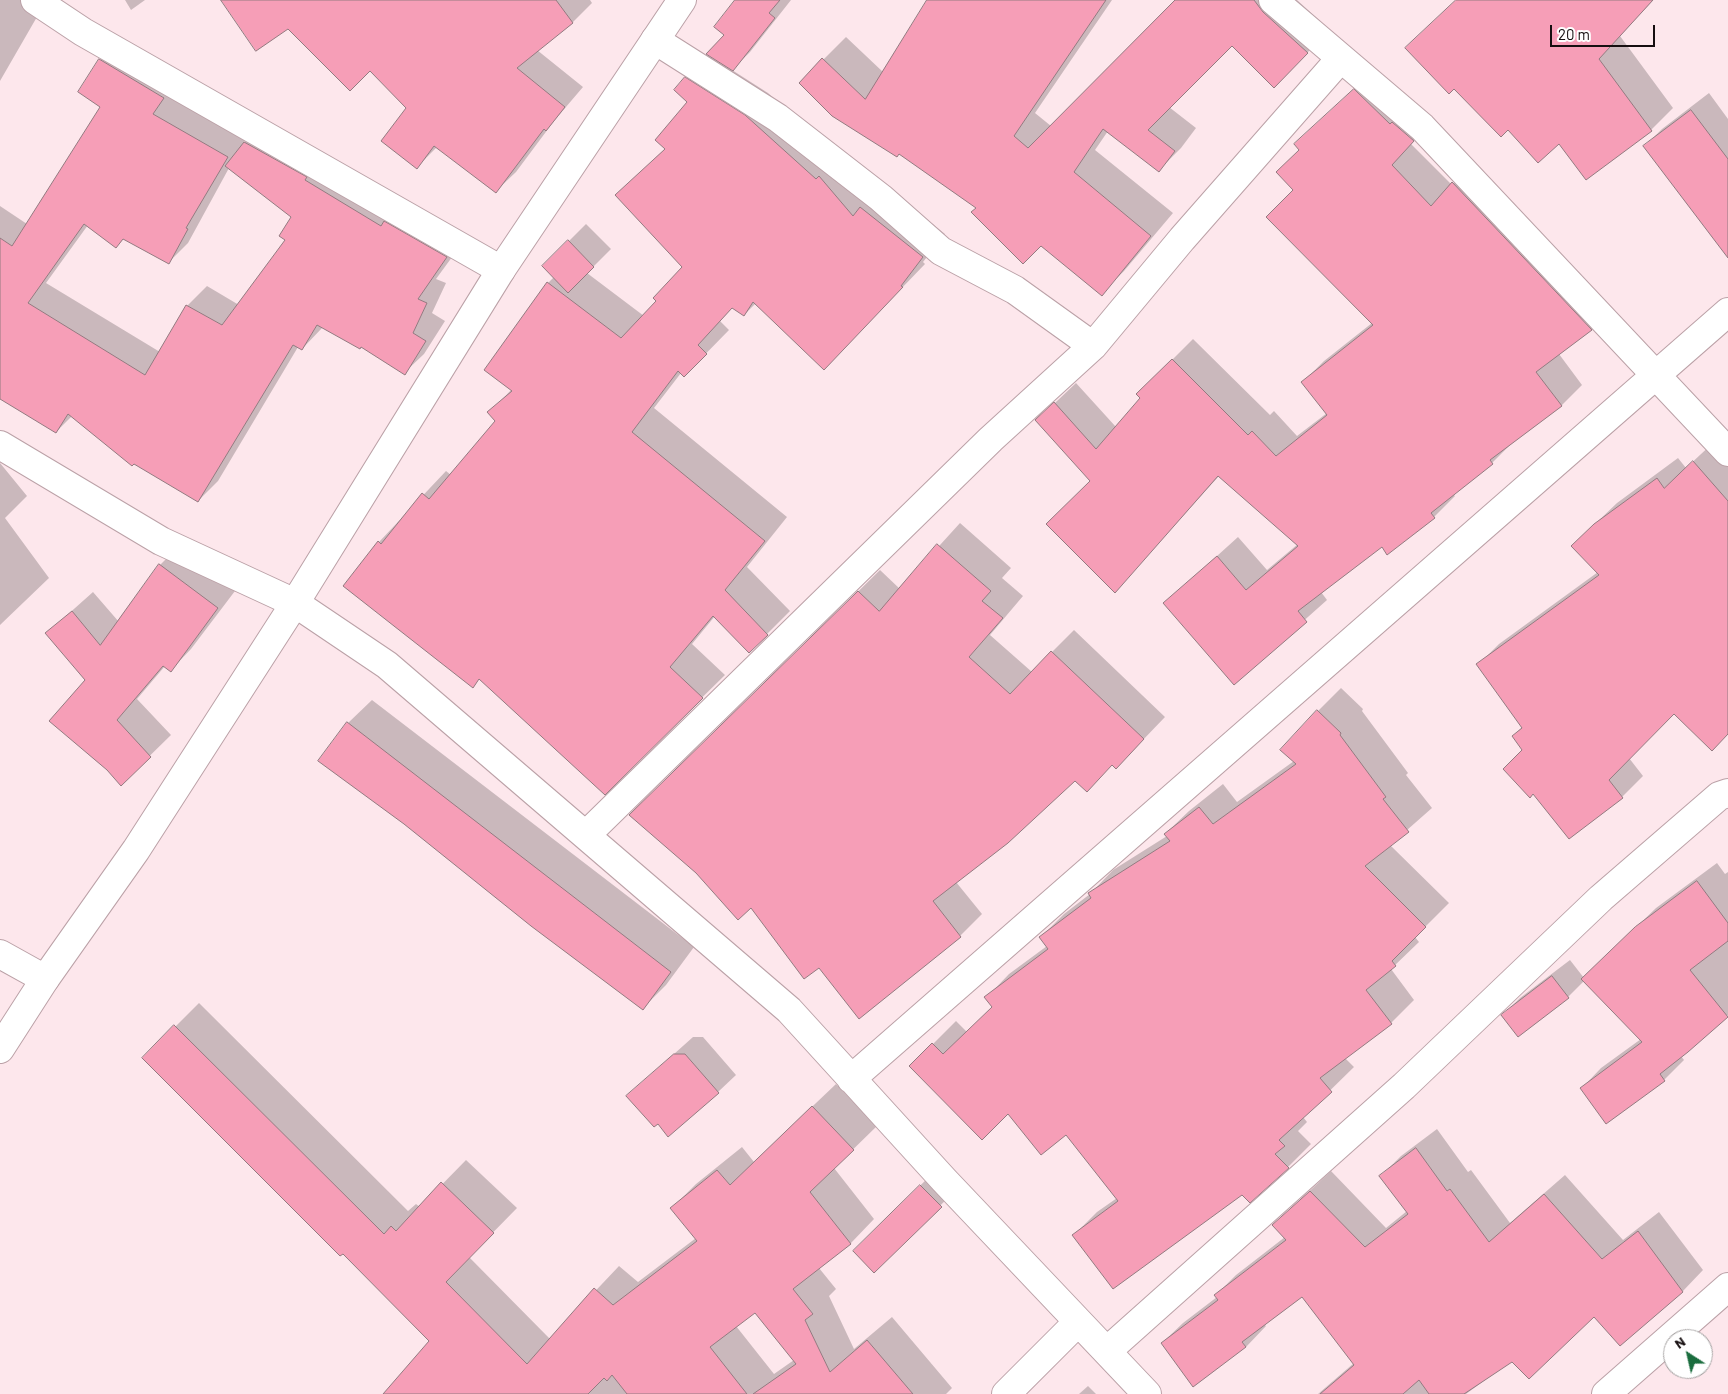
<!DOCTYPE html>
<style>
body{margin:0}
#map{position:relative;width:1728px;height:1394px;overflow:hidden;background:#fde7ec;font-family:Barlow,sans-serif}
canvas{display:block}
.north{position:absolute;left:1663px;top:1329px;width:50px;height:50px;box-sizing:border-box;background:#fff;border:1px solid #a29f9f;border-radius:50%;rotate:325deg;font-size:14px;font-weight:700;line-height:20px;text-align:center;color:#160e10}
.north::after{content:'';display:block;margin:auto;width:18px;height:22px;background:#1a6d3e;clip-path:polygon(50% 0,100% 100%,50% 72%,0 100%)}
.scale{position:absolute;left:1550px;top:25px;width:105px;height:22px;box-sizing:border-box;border:2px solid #160e10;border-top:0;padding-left:6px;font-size:15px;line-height:18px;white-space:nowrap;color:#160e10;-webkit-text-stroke:4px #fff;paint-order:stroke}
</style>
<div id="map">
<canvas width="1728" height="1394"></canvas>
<div class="north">N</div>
<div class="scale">20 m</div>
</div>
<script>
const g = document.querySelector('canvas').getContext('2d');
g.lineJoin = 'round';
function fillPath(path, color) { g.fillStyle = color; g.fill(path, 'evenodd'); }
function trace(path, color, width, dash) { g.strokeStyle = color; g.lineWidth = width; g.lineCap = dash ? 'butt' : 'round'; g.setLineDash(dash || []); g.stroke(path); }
fillPath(new Path2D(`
 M 0,0 L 40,0 L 45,3 L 0,81 Z
 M 125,0 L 145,0 L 131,10 Z
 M 222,0 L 590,0 L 592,3 L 573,22 L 537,50 L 583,87 L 554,121 L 516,172 L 496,191 L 437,147 L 417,167 L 408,108 L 370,70 L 288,28 Z
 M 737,0 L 791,0 L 750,52 L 732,70 L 768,93 L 840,157 L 884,185 L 945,234 L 923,262 L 925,264 L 847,345 L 756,303 L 744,315 L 733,307 L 720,321 L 729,330 L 684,376 L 681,373 L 654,408 L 787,517 L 747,567 L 790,611 L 749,652 L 715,616 L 692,644 L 725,675 L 605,793 L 480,678 L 473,686 L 379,542 L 446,471 L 451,475 L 497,421 L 489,413 L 512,389 L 548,283 L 554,277 L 544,266 L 586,224 L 611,249 L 587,273 L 644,316 L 684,267 L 617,195 L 666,148 L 689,102 L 686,78 L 725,34 Z
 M 929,0 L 1112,0 L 1035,113 L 1051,126 L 1177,0 L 1297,0 L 1330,30 L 1274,86 L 1232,45 L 1169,107 L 1196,128 L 1181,148 L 1159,170 L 1108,131 L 1095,150 L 1173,213 L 1124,271 L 1101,294 L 1041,244 L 978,208 L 800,83 L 846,37 L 883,72 Z
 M 1457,0 L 1653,0 L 1620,36 L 1673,108 L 1651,130 L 1587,178 Z
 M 119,42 L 246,137 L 244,143 L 264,123 L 466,238 L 436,279 L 446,283 L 432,313 L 445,321 L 424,354 L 404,373 L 361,345 L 323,327 L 302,349 L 298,347 L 218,481 L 198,501 L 72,416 L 56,432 L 0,397 L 0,206 L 27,224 L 102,106 L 99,61 ZM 229,168 L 293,217 L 287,239 L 239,305 L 207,286 L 187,306 L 160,352 L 46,283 L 88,225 L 116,247 L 124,238 L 168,263 L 188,243 Z
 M 1375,69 L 1433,119 L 1411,144 L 1452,185 L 1474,162 L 1612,309 L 1591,330 L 1559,354 L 1582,385 L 1561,406 L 1513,442 L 1492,463 L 1453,494 L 1455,496 L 1434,517 L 1388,553 L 1382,546 L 1321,592 L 1327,600 L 1234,683 L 1165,603 L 1238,537 L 1267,570 L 1298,544 L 1219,476 L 1115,591 L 1092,481 L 1037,420 L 1076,383 L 1116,427 L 1142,398 L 1138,394 L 1193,339 L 1270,415 L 1274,411 L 1297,436 L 1327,413 L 1303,382 L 1324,361 L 1372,323 L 1294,190 L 1300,149 L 1296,144 Z
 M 1709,93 L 1728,119 L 1728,256 L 1645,146 L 1662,129 Z
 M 1715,441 L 1728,456 L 1728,733 L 1674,712 L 1629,758 L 1643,776 L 1622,797 L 1569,838 L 1523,750 L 1513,736 L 1523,726 L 1478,665 L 1499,644 L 1598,572 L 1594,525 L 1617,503 L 1678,458 L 1686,468 Z
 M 0,463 L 27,496 L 5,518 L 49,578 L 0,625 Z
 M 960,523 L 1011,568 L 1002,578 L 1023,596 L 990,635 L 1032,672 L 1074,630 L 1165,717 L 1116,768 L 1112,764 L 1075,780 L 956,882 L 982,914 L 960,936 L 859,1017 L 819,966 L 752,906 L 652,794 L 880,570 L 900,589 Z
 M 181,544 L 238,587 L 191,649 L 171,670 L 165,666 L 137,699 L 171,735 L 121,784 L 86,680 L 47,633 L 93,592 L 119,622 L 160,565 Z
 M 1341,688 L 1363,709 L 1362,711 L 1408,773 L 1406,775 L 1432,808 L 1390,845 L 1449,903 L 1415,937 L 1419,942 L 1391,969 L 1414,1000 L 1391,1023 L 1345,1058 L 1354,1067 L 1303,1117 L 1307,1122 L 1298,1131 L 1311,1144 L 1288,1167 L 1242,1193 L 1074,1235 L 1097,1212 L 1117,1198 L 1066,1133 L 1008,1112 L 911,1066 L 956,1021 L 967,1032 L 993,1007 L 986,998 L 1009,974 L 1047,946 L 1041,937 L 1064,914 L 1090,894 L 1113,870 L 1167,836 L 1165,834 L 1189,811 L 1223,784 L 1237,802 L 1294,761 L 1318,711 Z
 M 372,700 L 694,947 L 666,985 L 643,1008 L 348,723 Z
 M 1717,863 L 1725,874 L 1728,872 L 1728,1015 L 1681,1056 L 1684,1060 L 1664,1080 L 1582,1088 L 1601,1068 L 1641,1039 L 1584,981 L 1568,997 L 1503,1015 L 1520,998 L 1570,960 L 1584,978 L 1656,908 Z
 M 199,1003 L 408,1211 L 416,1204 L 420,1207 L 466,1160 L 517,1208 L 469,1257 L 550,1339 L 619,1266 L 638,1282 L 696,1238 L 672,1208 L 696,1184 L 742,1147 L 754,1162 L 836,1084 L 877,1126 L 834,1168 L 874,1219 L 851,1243 L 819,1268 L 836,1289 L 829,1296 L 854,1349 L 892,1317 L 952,1388 L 946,1394 L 385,1394 L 431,1341 L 144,1058 ZM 755,1311 L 794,1360 L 774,1374 L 736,1326 Z
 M 693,1037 L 703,1037 L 736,1075 L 718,1092 L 658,1122 L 627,1096 Z
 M 1437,1129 L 1468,1172 L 1471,1170 L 1510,1223 L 1565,1175 L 1623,1240 L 1659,1212 L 1703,1270 L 1683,1291 L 1620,1344 L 1594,1315 L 1512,1360 L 1466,1394 L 1318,1394 L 1354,1363 L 1302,1295 L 1264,1324 L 1266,1326 L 1246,1347 L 1162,1343 L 1183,1323 L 1217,1297 L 1216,1295 L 1236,1275 L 1285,1237 L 1273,1225 L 1331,1171 L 1386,1228 L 1407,1211 L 1381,1176 L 1401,1156 Z
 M 938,1168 L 958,1188 L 874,1271 L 854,1251 Z
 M 1088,1386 L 1096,1394 L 1079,1394 Z`), '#0003');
const building = new Path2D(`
 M 221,0 L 556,0 L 573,23 L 517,68 L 565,107 L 546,131 L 544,129 L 496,193 L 434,146 L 417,169 L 381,141 L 406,108 L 370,71 L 350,91 L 288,29 L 256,51 Z
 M 735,0 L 780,0 L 769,13 L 775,18 L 733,71 L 706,54 L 724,35 L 714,27 Z
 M 927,0 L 1106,0 L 1014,136 L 1028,148 L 1175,0 L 1254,0 L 1263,12 L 1308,53 L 1274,88 L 1232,46 L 1148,130 L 1175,151 L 1159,172 L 1103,129 L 1074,172 L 1151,236 L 1102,296 L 1041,246 L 1023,264 L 971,212 L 976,208 L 899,154 L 897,157 L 832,116 L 799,83 L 822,58 L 865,99 Z
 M 1456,0 L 1653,0 L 1599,59 L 1652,131 L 1586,180 L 1559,144 L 1538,163 L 1508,130 L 1501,137 L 1454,89 L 1449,94 L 1405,48 Z
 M 99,59 L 164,98 L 153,114 L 228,157 L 186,228 L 188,229 L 169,264 L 123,239 L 116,248 L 84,224 L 28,303 L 145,375 L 186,305 L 222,325 L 285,240 L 279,236 L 291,217 L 225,166 L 244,142 L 307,177 L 305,180 L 381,226 L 384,221 L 447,257 L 418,299 L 427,303 L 413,333 L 426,341 L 405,375 L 361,347 L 360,349 L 317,325 L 302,350 L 293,345 L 198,502 L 134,464 L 132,466 L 68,414 L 56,433 L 0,399 L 0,238 L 12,246 L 100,107 L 78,92 Z
 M 685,77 L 745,115 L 816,179 L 819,176 L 853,216 L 860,207 L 923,257 L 901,286 L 903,287 L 824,370 L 753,302 L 744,316 L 732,308 L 698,345 L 707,354 L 684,377 L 678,371 L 632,432 L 765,541 L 725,590 L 768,635 L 749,653 L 713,616 L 670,667 L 703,698 L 605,795 L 479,679 L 473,688 L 343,586 L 378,541 L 381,544 L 422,493 L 429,499 L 495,421 L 487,412 L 512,391 L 484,370 L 547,282 L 621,338 L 656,301 L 653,298 L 682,267 L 615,195 L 665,149 L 655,140 L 687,102 L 674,90 Z
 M 1354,89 L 1390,124 L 1392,122 L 1414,141 L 1392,165 L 1431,206 L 1452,182 L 1592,330 L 1536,372 L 1562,406 L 1490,460 L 1493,464 L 1431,513 L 1435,518 L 1387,555 L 1382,547 L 1298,611 L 1307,622 L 1234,685 L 1163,603 L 1217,556 L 1246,590 L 1298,546 L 1218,476 L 1115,593 L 1046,524 L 1090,481 L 1035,420 L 1054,402 L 1096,449 L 1140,398 L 1136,394 L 1172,359 L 1248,435 L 1252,431 L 1276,456 L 1327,415 L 1301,382 L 1373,325 L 1266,217 L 1293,190 L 1276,172 L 1299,150 L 1294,144 Z
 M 1691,110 L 1728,159 L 1728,258 L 1643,146 Z
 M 568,240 L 594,267 L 568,293 L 542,266 Z
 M 1693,461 L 1728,501 L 1728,734 L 1712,751 L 1674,714 L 1609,780 L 1623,798 L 1569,839 L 1533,794 L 1530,798 L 1503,769 L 1522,750 L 1512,736 L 1522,728 L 1476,664 L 1599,575 L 1571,546 L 1594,524 L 1657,478 L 1664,488 Z
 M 937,544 L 991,591 L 982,601 L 1003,618 L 969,657 L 1010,694 L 1051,651 L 1144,739 L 1116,769 L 1112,765 L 1087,792 L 1075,781 L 1008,843 L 933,901 L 961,937 L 859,1019 L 819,968 L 804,979 L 751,908 L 738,920 L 696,873 L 629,815 L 858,591 L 879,611 Z
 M 159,564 L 218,608 L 171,672 L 163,666 L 117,720 L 151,757 L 121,786 L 107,770 L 49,721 L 85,680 L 45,633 L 72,611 L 100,645 Z
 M 1317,710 L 1341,733 L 1340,735 L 1386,797 L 1383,799 L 1409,832 L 1365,866 L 1426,927 L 1392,961 L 1396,966 L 1366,990 L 1392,1024 L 1320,1078 L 1332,1092 L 1279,1140 L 1285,1146 L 1275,1154 L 1289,1168 L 1250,1203 L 1242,1195 L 1113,1289 L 1072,1235 L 1118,1201 L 1066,1135 L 1041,1155 L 1008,1114 L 982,1140 L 909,1066 L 932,1043 L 943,1054 L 992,1007 L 984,997 L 1048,949 L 1039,937 L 1091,898 L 1088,893 L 1170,841 L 1164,834 L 1199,807 L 1213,824 L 1296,764 L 1280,750 Z
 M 347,722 L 671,972 L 643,1010 L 531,926 L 404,824 L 318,761 Z
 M 1697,881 L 1728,923 L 1728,941 L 1690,970 L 1728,1017 L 1688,1052 L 1660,1074 L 1665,1081 L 1606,1124 L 1580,1088 L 1642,1042 L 1581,979 L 1635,927 Z
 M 1552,976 L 1569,998 L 1518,1037 L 1501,1015 Z
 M 174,1025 L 384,1234 L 391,1226 L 396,1231 L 441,1182 L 494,1233 L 446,1282 L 527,1364 L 594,1288 L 613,1305 L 697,1241 L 670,1208 L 717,1170 L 730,1185 L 812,1106 L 854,1150 L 810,1192 L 851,1244 L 793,1289 L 813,1314 L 805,1320 L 830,1372 L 867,1340 L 913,1394 L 753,1394 L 796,1364 L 755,1313 L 710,1347 L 747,1394 L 627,1394 L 612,1375 L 607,1381 L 604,1378 L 588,1394 L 383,1394 L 429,1341 L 343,1254 L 340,1256 L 142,1058 Z
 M 674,1054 L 685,1054 L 719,1093 L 668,1137 L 658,1124 L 654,1127 L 626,1096 Z
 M 1416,1148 L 1447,1191 L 1450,1189 L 1489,1242 L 1544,1194 L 1602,1259 L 1638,1231 L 1683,1292 L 1620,1346 L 1594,1317 L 1529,1379 L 1512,1362 L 1464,1394 L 1429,1394 L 1419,1380 L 1403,1394 L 1320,1394 L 1354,1365 L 1302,1297 L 1242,1342 L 1246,1347 L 1193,1387 L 1161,1343 L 1218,1300 L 1214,1295 L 1286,1240 L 1272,1225 L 1310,1191 L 1365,1247 L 1408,1214 L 1379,1176 Z
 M 920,1185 L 942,1207 L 874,1273 L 853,1251 Z`);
fillPath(building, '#f69eb7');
trace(building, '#937a80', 1);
const minor = new Path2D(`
 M 35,0 L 83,32 L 501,270
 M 1273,0 L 1422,127 L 1728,452
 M 655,40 L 778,118 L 881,198 L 941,251 L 1015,290 L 1093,346
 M 0,445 L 161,541 L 295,603 L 387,665 L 789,1010 L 944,1180 L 1147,1394
 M 586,835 L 991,439 L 1093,346 L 1182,239 L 1341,58
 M 0,954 L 45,979
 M 851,1079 L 1728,312
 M 1107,1351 L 1404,1086 L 1601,898 L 1719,796 L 1728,793
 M 1006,1394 L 1078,1322
 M 1606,1394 L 1728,1287`);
const tertiary = new Path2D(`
 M 0,1049 L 45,979 L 136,850 L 295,603 L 501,270 L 682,0`);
trace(minor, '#bba1a7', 30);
trace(tertiary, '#bba1a7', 30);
trace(minor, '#fff', 28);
trace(tertiary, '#fff', 28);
</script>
